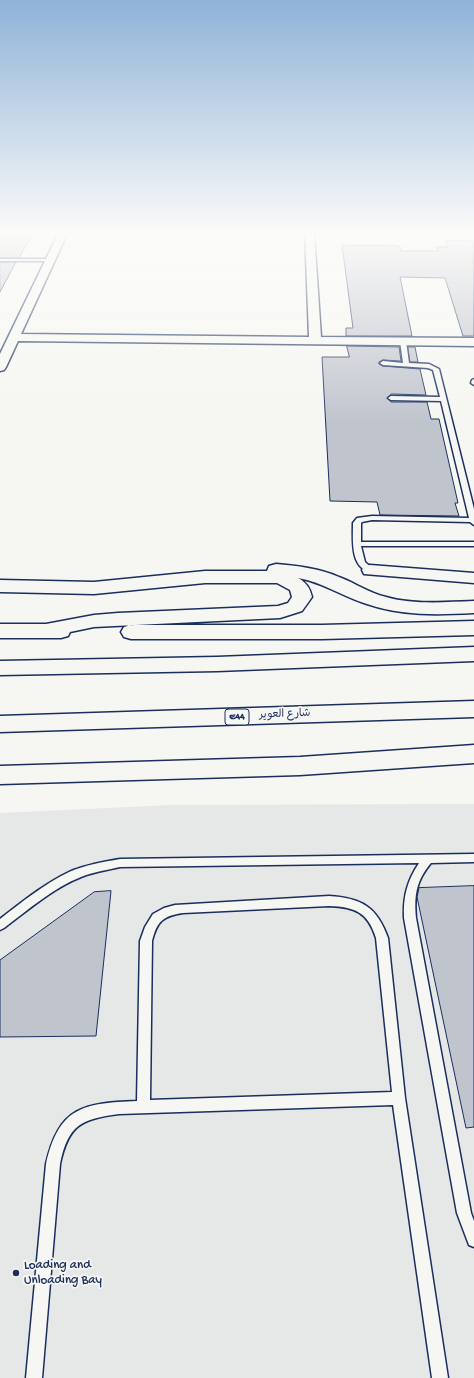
<!DOCTYPE html>
<meta charset="utf-8">
<style>
body{margin:0}
canvas{display:block;background:#f6f6f2}
</style>
<canvas width="474" height="1378"></canvas>
<script>
const g = document.querySelector('canvas').getContext('2d');
g.lineJoin = 'round';
function fillPath(path, color) { g.fillStyle = color; g.fill(path, 'evenodd'); }
function trace(path, color, width, dash) { g.strokeStyle = color; g.lineWidth = width; g.lineCap = dash ? 'butt' : 'round'; g.setLineDash(dash || []); g.stroke(path); }
function label(font, color, halo, rows, align = 'center') {
  g.font = font + ' "Gochi Hand","Playpen Sans Arabic",sans-serif'; g.lineWidth = 3.5; g.setLineDash([]); g.textBaseline = 'middle'; g.strokeStyle = halo; g.fillStyle = color; for (const [text, x, y, turn = 0] of rows) {
    g.save(); g.translate(x, y); g.rotate((+turn || 0) * Math.PI / 180); g.textAlign = isNaN(turn) ? turn : align; if (halo) g.strokeText(text, 0, 0); g.fillText(text, 0, 0); g.restore();
  }
}
fillPath(new Path2D(`
 M 474,804 L 474,1378 L 0,1378 L 0,813 L 171,805 Z`), '#e6e7e7');
const building = new Path2D(`
 M 0,235 L 15,235 L 31,236 L 19,258 L 0,258 Z
 M 446,240 L 474,241 L 474,336 L 463,336 L 445,278 L 400,277 L 412,336 L 346,336 L 346,328 L 353,328 L 342,245 L 399,246 L 401,251 L 438,251 L 437,247 L 448,247 Z
 M 0,262 L 16,262 L 0,292 Z
 M 347,346 L 399,347 L 401,361 L 383,360 L 379,362 L 379,364 L 383,366 L 420,369 L 426,395 L 391,394 L 387,398 L 391,402 L 427,402 L 431,419 L 439,419 L 458,503 L 455,503 L 459,516 L 380,515 L 377,502 L 330,501 L 322,357 L 349,357 Z
 M 408,347 L 415,347 L 418,362 L 410,362 Z
 M 474,886 L 474,1127 L 466,1128 L 417,897 L 419,888 Z
 M 111,891 L 96,1036 L 0,1037 L 0,960 L 94,892 Z`);
fillPath(building, '#c0c4cd');
trace(building, '#1b2f5e', 1);
const service = new Path2D(`
 M 0,259 L 50,259 L 52,260 L 50,261 L 0,261 Z
 M 403,339 L 406,341 L 409,363 L 429,364 L 439,369 L 474,509 L 474,525 L 470,522 L 372,520 L 362,522 L 361,523 L 361,542 L 474,542 L 474,546 L 361,546 L 365,562 L 374,570 L 370,572 C 350,567 353,540 353,523 L 357,518 L 372,516 L 469,518 L 441,401 L 391,400 L 388,398 L 391,396 L 440,397 L 433,370 L 428,368 L 383,365 L 380,363 L 383,361 L 403,363 L 400,341 Z
 M 474,379 L 474,385 L 471,383 L 472,380 Z
 M 474,854 L 474,862 L 431,863 C 416,881 414,895 416,918 L 471,1213 L 474,1221 L 474,1247 L 469,1245 L 457,1213 L 404,918 C 403,897 407,881 419,863 L 120,867 C 107,870 93,872 81,877 C 53,888 28,910 4,928 L 0,930 L 0,919 C 22,902 44,884 69,872 C 85,865 103,862 120,859 Z
 M 329,896 C 362,898 377,907 388,938 L 405,1098 L 448,1378 L 432,1378 L 393,1105 L 119,1114 C 81,1119 68,1125 60,1164 L 42,1378 L 26,1378 L 46,1164 C 59,1107 83,1103 137,1101 L 140,941 L 145,927 L 153,914 L 164,908 L 175,905 ZM 329,906 C 355,907 368,912 376,938 L 392,1092 L 150,1100 L 152,941 C 157,921 163,916 183,913 Z`);
const minor = new Path2D(`
 M 59,232 L 68,232 L 21,334 L 309,337 L 305,232 L 314,232 L 321,337 L 474,338 L 474,346 L 18,341 L 6,367 L 4,370 L 0,371 L 0,354 Z
 M 370,565 L 474,573 L 474,583 L 364,574 L 362,570 L 364,566 Z`);
const primary = new Path2D(`
 M 474,745 L 474,763 L 300,775 L 0,784 L 0,766 L 300,757 Z`);
const motorway = new Path2D(`
 M 276,564 C 297,566 319,568 339,577 C 355,583 369,593 386,597 C 414,605 445,602 474,601 L 474,613 C 437,615 402,616 367,604 C 343,597 323,582 298,578 C 306,582 310,588 312,597 L 302,611 L 280,618 L 94,627 L 70,632 L 68,636 L 61,638 L 0,638 L 0,624 L 46,624 L 94,615 L 118,613 L 278,606 L 288,603 L 292,597 L 290,590 L 277,583 L 205,583 L 94,594 L 0,592 L 0,580 L 94,582 L 205,571 L 267,571 L 269,566 Z
 M 474,621 L 474,635 L 322,639 L 131,639 L 124,637 L 121,632 L 124,627 L 131,625 L 322,625 Z
 M 474,647 L 474,661 L 217,671 L 0,675 L 0,661 L 217,657 Z
 M 474,701 L 474,717 L 0,732 L 0,716 Z`);
trace(service, '#1b2f5e', 3);
trace(minor, '#1b2f5e', 3);
trace(primary, '#1b2f5e', 3);
trace(motorway, '#1b2f5e', 3);
fillPath(service, '#f6f6f2');
fillPath(minor, '#f6f6f2');
fillPath(primary, '#f6f6f2');
fillPath(motorway, '#f6f6f2');
const sky = g.createLinearGradient(0, 0, 0, 424);
sky.addColorStop(0, '#8fb3d8');
sky.addColorStop(0.55, '#fbfbf9');
sky.addColorStop(1, '#fbfbf900');
g.fillStyle = sky;
g.fillRect(0, 0, 474, 424);
for (const [x, y, r, color] of [
 [16,1273,4,"#1b2f5e"]
]) { const dot = new Path2D(); dot.arc(x, y, r, 0, 2 * Math.PI); g.fillStyle = color; g.fill(dot); trace(dot, '#f6f6f2', 1.5); }
for (const [x, y, w] of [
 [237,717,24]
]) { const box = new Path2D(); box.roundRect(x - w / 2, y - 8, w, 16, 3); g.fillStyle = '#f6f6f2'; g.fill(box); trace(box, '#1b2f5e', 1); }
label('bold 10px', '#1b2f5e', null, [
 ["E44",237,717]
]);
label('11px', '#1b2f5e', '#f6f6f2', [
 ["شارع العوير",285,715,-2]
]);
label('13px', '#1b2f5e', '#f6f6f2', [
 ["Loading and",24,1266],
 ["Unloading Bay",24,1281]
], 'left');
</script>
